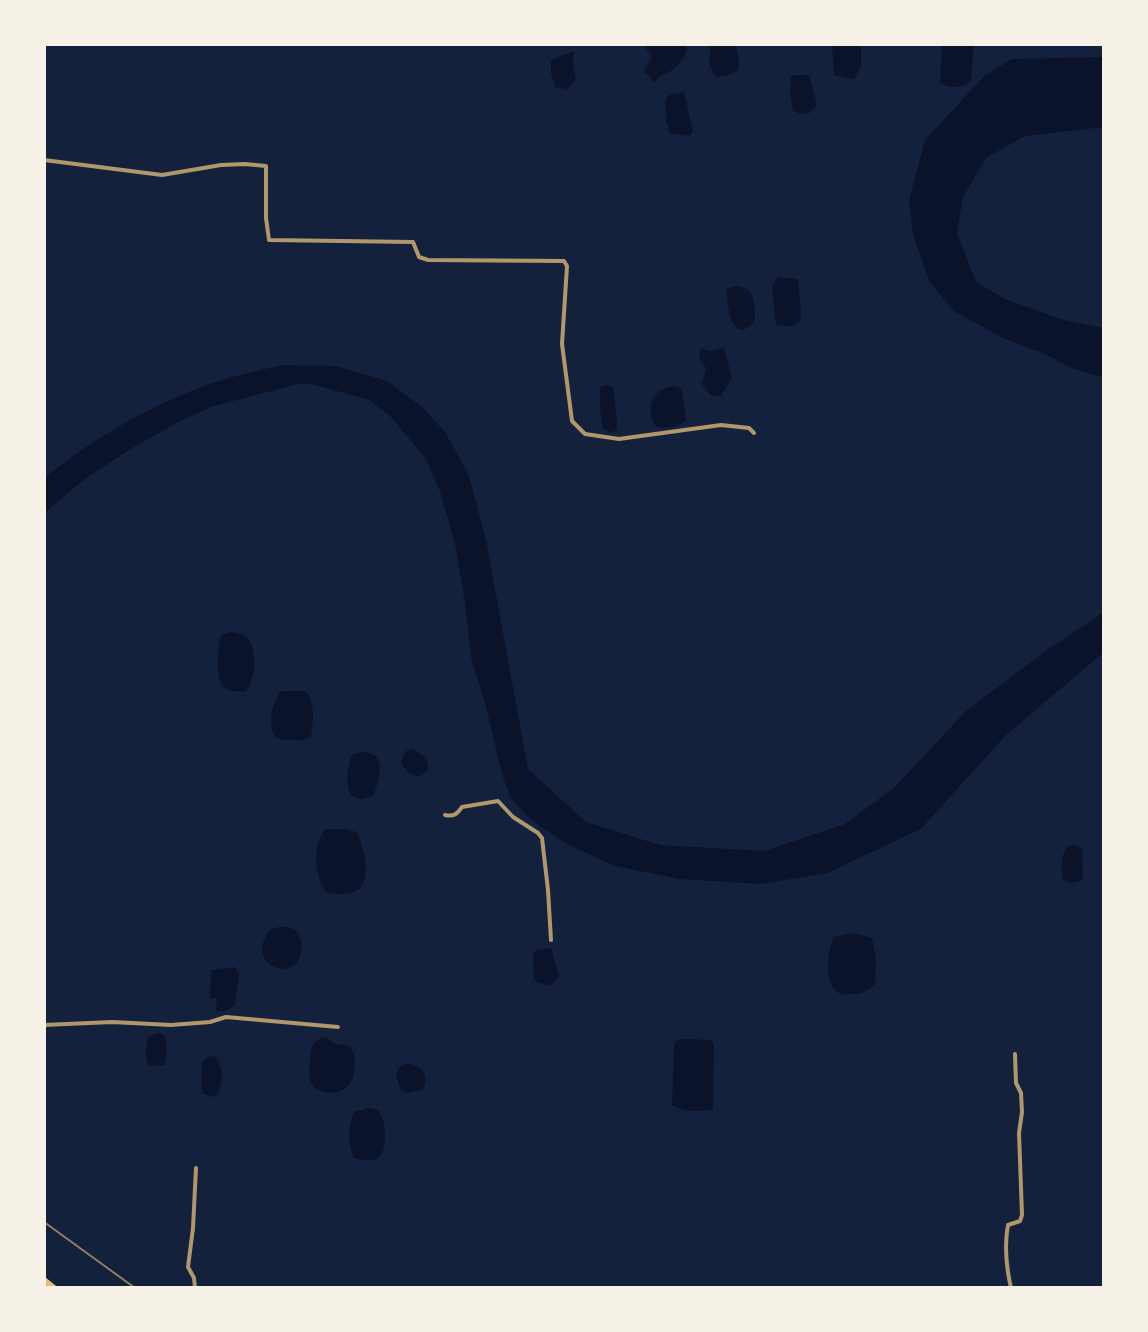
<!DOCTYPE html>
<style>
body{margin:0}
#map{position:relative;width:1148px;height:1332px;overflow:hidden;background:#14213d;font-family:"Source Serif 4",serif}
canvas{display:block}
.frame{position:absolute;inset:0;border:46px solid #f6f1e7;pointer-events:none}
</style>
<div id="map">
<canvas width="1148" height="1332"></canvas>
<div class="frame"></div>
</div>
<script>
const g = document.querySelector('canvas').getContext('2d');
g.lineJoin = 'round';
function fillPath(path, color) { g.fillStyle = color; g.fill(path, 'evenodd'); }
function trace(path, color, width, dash) { g.strokeStyle = color; g.lineWidth = width; g.lineCap = dash ? 'butt' : 'round'; g.setLineDash(dash || []); g.stroke(path); }
fillPath(new Path2D(`
 M 648,44 L 685,44 L 687,51 C 679,66 673,72 658,77 L 654,84 L 650,77 L 644,72 L 652,56 L 646,48 Z
 M 711,44 L 735,44 L 739,58 L 738,70 L 726,76 L 715,77 L 709,64 Z
 M 832,44 L 861,44 L 861,66 L 854,79 L 834,75 Z
 M 942,44 L 974,44 L 971,81 C 960,88 952,89 940,83 Z
 M 574,51 L 573,64 L 576,79 L 568,89 L 555,87 L 551,73 L 551,60 Z
 M 1104,57 L 1104,127 L 1025,136 L 986,158 L 963,197 L 957,233 L 976,282 L 1007,300 L 1064,320 L 1104,328 L 1104,376 L 1098,376 L 1071,368 L 1045,354 L 1003,338 L 954,311 L 929,281 L 913,234 L 909,201 L 925,140 L 985,75 L 1012,59 Z
 M 796,75 L 809,75 L 817,105 L 808,114 L 798,113 L 793,110 L 790,93 L 791,76 Z
 M 684,92 L 693,132 L 690,136 L 669,133 L 668,126 L 665,120 L 667,116 L 665,105 L 667,97 L 672,94 Z
 M 778,277 L 798,279 L 801,312 L 800,321 L 792,326 L 776,325 L 772,286 Z
 M 737,286 C 756,287 755,306 755,320 C 733,349 726,305 727,289 Z
 M 701,348 L 709,351 L 724,348 L 732,378 L 721,396 L 710,395 L 702,384 L 706,368 C 701,362 697,356 701,348 Z
 M 283,365 L 336,366 L 387,381 L 422,407 L 445,432 L 468,473 L 486,540 L 528,769 L 586,822 L 660,845 L 764,851 L 845,824 L 895,787 L 966,711 L 1050,648 L 1104,612 L 1104,652 L 1006,735 L 921,829 L 827,873 L 761,884 L 680,879 L 615,866 L 567,844 L 530,819 L 510,797 L 501,771 L 488,714 L 471,657 L 465,603 L 455,544 L 440,491 L 426,459 L 392,418 L 369,400 L 312,384 L 298,384 L 214,406 L 182,420 L 132,448 L 85,479 L 44,513 L 44,478 C 96,437 164,396 229,378 C 246,373 265,369 283,365 Z
 M 607,385 L 613,387 L 617,420 L 617,430 L 610,433 L 603,428 L 600,410 L 600,387 Z
 M 675,386 L 682,389 L 686,420 C 679,429 667,428 656,427 C 645,407 651,389 675,386 Z
 M 232,632 C 237,633 241,633 245,636 C 259,646 256,681 245,692 C 239,691 230,692 225,688 C 214,680 218,646 221,635 Z
 M 282,691 L 306,691 C 316,705 313,720 311,736 C 304,741 300,741 292,740 C 289,740 282,740 279,739 C 265,732 272,699 282,691 Z
 M 412,749 C 426,754 437,770 418,777 C 409,774 404,770 401,761 L 406,751 Z
 M 362,752 C 388,752 380,780 373,796 L 361,799 L 351,796 C 346,783 346,767 353,754 Z
 M 325,829 L 344,829 L 357,832 C 363,847 375,884 354,892 C 346,895 335,894 327,893 C 314,875 312,847 325,829 Z
 M 1075,845 L 1082,848 L 1083,877 L 1081,881 L 1071,883 L 1063,880 C 1061,868 1060,855 1068,846 Z
 M 280,927 L 288,927 L 297,931 C 302,940 303,947 300,957 C 291,981 251,965 265,938 C 268,930 272,928 280,927 Z
 M 854,933 L 872,938 L 876,958 L 875,984 C 867,991 863,994 852,994 C 845,995 838,995 834,989 C 824,976 828,950 834,937 Z
 M 551,948 L 559,976 L 552,985 L 538,983 L 534,980 L 533,954 L 536,950 Z
 M 234,967 L 239,973 C 239,984 235,993 235,1005 C 229,1010 224,1013 216,1010 L 217,998 L 210,998 L 211,970 Z
 M 159,1033 L 164,1035 C 167,1044 168,1056 164,1065 L 149,1066 C 144,1057 146,1045 149,1036 Z
 M 326,1037 L 335,1044 L 349,1046 C 356,1054 356,1060 354,1070 C 353,1076 353,1082 347,1087 C 339,1095 320,1095 313,1085 C 308,1079 309,1068 310,1060 C 311,1048 312,1040 326,1037 Z
 M 684,1039 L 711,1040 L 714,1045 L 713,1109 C 701,1112 681,1112 672,1105 L 674,1043 L 677,1040 Z
 M 210,1056 L 216,1057 C 224,1069 223,1081 218,1094 L 214,1097 L 203,1094 L 201,1089 L 202,1062 Z
 M 407,1063 C 422,1066 430,1075 423,1090 L 408,1093 L 401,1090 L 396,1076 L 399,1067 Z
 M 368,1108 L 378,1110 C 384,1120 385,1125 385,1136 C 385,1160 376,1164 354,1158 C 347,1142 348,1127 354,1112 Z`), '#0b132b');
trace(new Path2D(`
 M 44,160 L 162,175 L 221,165 L 245,164 L 266,166 L 266,218 L 269,240 L 413,242 L 419,257 L 428,260 L 564,261 L 567,266 L 562,344 L 572,421 L 585,434 L 619,439 L 721,425 L 749,428 L 754,433
 M 445,815 C 454,817 457,814 462,807 L 498,801 L 513,817 L 538,833 L 542,838 L 548,890 L 551,940
 M 44,1025 L 112,1022 L 171,1025 L 210,1022 L 226,1017 L 338,1027
 M 195,1288 L 194,1278 L 188,1267 L 193,1228 L 196,1168
 M 1011,1288 C 1006,1266 1004,1247 1008,1225 L 1020,1221 L 1022,1215 L 1019,1133 L 1022,1112 L 1021,1093 L 1016,1083 L 1015,1054`), '#b1986c', 4);
trace(new Path2D(`
 M 44,1280 L 54,1288`), '#e5c07b', 6);
trace(new Path2D(`
 M 44,1222 L 135,1288`), '#918062', 2);
</script>
